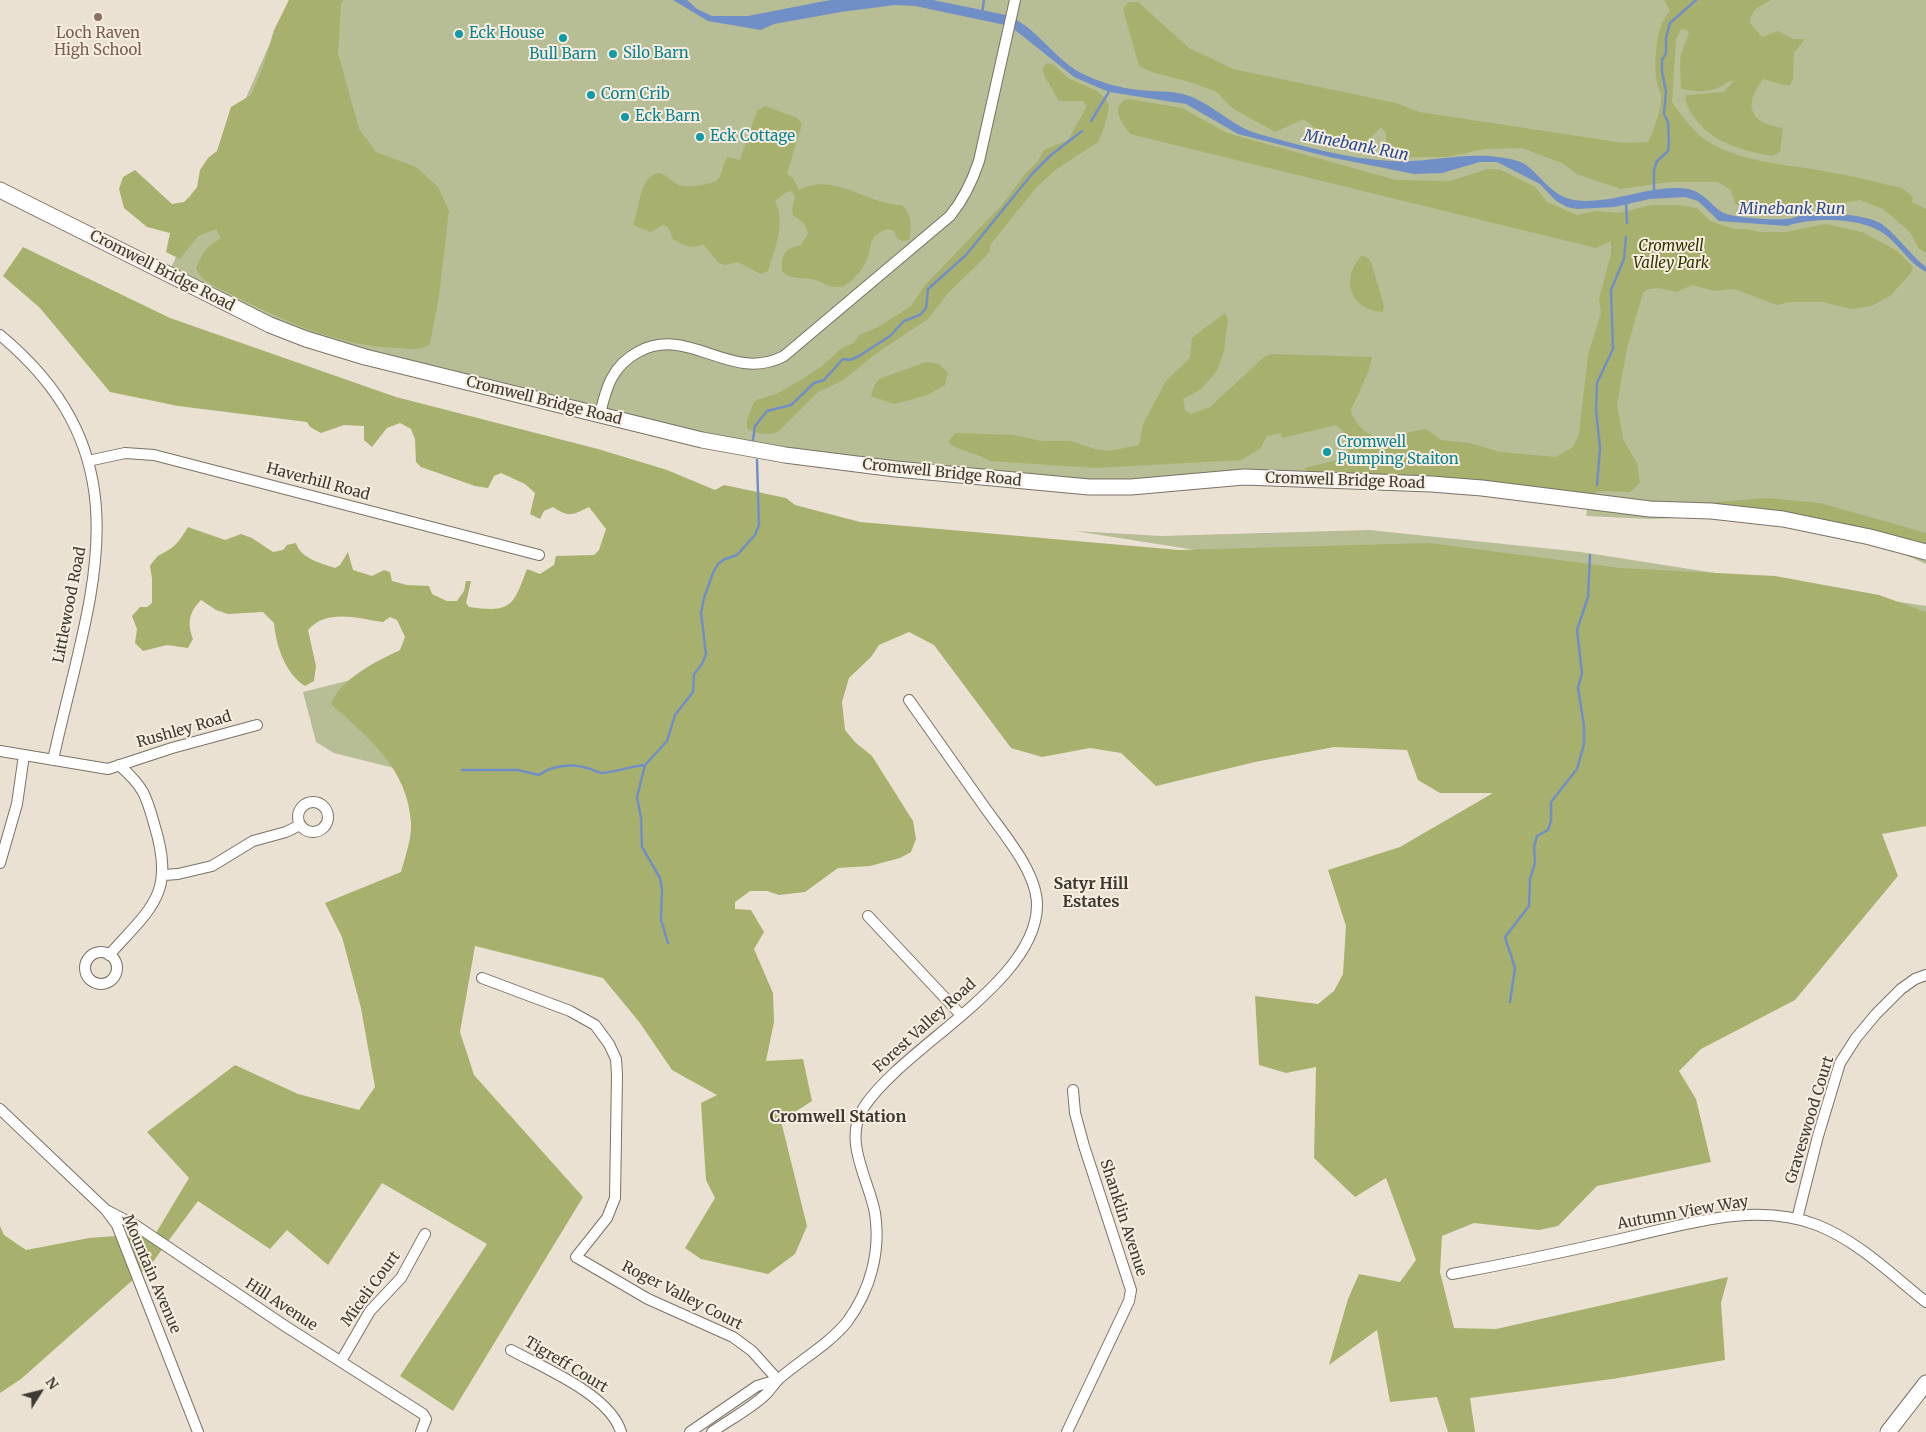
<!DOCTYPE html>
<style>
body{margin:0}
#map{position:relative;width:1926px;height:1432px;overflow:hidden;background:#eae1d3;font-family:Merriweather,serif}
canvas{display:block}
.north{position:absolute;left:15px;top:1367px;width:50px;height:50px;-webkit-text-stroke:4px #f8eee0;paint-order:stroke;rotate:54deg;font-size:14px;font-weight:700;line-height:20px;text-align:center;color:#3d3933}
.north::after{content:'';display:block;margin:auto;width:18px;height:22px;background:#3d3933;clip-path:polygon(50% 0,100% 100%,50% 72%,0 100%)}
</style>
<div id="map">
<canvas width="1926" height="1432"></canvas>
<div class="north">N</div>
</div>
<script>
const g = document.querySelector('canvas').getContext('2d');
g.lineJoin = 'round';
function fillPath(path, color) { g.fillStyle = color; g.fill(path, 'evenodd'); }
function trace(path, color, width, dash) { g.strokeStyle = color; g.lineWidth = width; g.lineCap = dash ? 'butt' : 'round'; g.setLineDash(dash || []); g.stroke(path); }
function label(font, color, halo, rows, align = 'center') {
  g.font = font + ' Merriweather,serif'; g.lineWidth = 4; g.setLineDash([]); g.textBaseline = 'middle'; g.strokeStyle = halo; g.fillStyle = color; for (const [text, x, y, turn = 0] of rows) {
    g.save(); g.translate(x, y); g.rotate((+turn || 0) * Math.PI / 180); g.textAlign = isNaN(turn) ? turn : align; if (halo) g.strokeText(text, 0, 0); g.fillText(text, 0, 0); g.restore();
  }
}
fillPath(new Path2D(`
 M 289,0 L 1926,0 L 1926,564 L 1883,545 L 1753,515 L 1651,519 L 1586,516 L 1589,497 L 1451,481 L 1102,483 L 896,464 L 769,447 L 713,435 L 336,344 L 287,326 L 171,268 Z
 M 1369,530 L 1581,552 L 1926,606 L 1926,638 L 1588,612 L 1075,531 L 1161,536 Z
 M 387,671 L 426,776 L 334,753 L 316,742 L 303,692 Z`), '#b7bd94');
fillPath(new Path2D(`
 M 289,0 L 343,0 L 341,4 L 338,53 L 359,129 L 376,152 L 416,167 L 438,187 L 449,211 L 439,296 L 430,344 C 420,351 411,349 398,348 C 330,346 271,314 212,285 L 201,277 L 196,268 C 203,251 206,248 221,238 L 216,229 L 198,236 L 180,259 L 166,252 L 170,233 L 147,227 L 124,208 L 119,189 L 123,177 L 135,170 L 172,204 L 184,202 L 190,196 L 197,187 L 200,170 L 208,158 L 217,151 L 231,107 L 251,95 L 264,64 L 274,30 Z
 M 1665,0 L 1771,0 C 1760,6 1751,9 1750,23 L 1762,37 L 1778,31 L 1793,39 L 1805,39 L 1794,53 L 1793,79 L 1790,85 L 1784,85 L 1763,79 C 1743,106 1749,123 1783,128 L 1780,152 L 1772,156 C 1735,149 1699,139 1685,99 L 1687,95 L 1723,92 L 1734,81 C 1728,81 1726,84 1720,87 C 1709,92 1692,93 1681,88 L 1680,58 L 1689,32 L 1685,29 L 1680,30 L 1676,39 L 1672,102 C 1683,117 1695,135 1712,144 C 1746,163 1785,164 1823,171 C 1849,175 1875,182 1902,188 L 1913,197 L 1912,202 L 1926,209 L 1926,253 L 1919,249 L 1910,232 L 1883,209 L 1860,200 L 1774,213 L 1750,209 L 1735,204 L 1731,190 L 1718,182 L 1670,182 L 1620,189 L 1577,174 L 1562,163 L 1522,148 L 1485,149 L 1447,157 L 1386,157 L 1386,133 L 1381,127 L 1357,151 C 1337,149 1319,132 1304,119 L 1275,132 L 1232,108 L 1217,92 L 1193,83 L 1152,72 L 1139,66 L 1123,9 L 1129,2 L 1138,2 L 1189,48 L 1233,69 L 1396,103 L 1419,112 L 1624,143 L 1648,142 C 1653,134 1662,107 1661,97 C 1660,91 1657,85 1656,78 C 1655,57 1655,27 1670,11 Z
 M 1047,63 L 1054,65 L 1068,78 L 1097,91 L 1106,99 L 1109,106 L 1105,125 L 1098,142 L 1055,170 L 1036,188 L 990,245 L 990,251 L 985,257 L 948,293 L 928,319 L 874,355 L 842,381 L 818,392 L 778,432 C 767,435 756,435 747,428 L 747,421 L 754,401 L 778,393 L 801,380 L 822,366 L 842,348 L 854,343 L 859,335 L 878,327 L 911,306 L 926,284 L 1002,205 L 1025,174 L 1038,161 L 1044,150 L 1068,140 L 1087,106 L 1083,101 L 1059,101 L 1044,75 L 1043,68 Z
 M 1128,99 L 1182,108 L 1227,133 L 1396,180 L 1450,181 L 1488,169 L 1501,170 L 1535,187 L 1547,202 L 1577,215 L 1596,211 L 1619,213 L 1651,205 L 1678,205 L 1697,208 L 1710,221 L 1734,229 L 1747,229 L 1760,232 L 1786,232 L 1825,224 L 1862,232 L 1896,250 L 1913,267 L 1911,273 L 1890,296 L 1871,306 L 1851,309 L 1823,302 L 1790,302 L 1777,305 L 1734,289 L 1715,291 L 1692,285 L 1677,292 L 1658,288 L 1648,289 L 1643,293 L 1627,348 L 1617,404 L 1623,439 L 1637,463 L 1640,483 L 1630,492 L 1598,491 L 1595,493 L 1596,496 L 1310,473 L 1304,468 L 1351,457 L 1344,432 L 1336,425 L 1282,438 L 1281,433 L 1267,436 L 1260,449 L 1241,460 L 1096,468 L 990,461 C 977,453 963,452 950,444 L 949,441 L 955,433 L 1013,435 L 1041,441 L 1071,441 L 1095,449 L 1109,451 L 1139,445 L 1143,424 L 1166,381 L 1190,358 L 1192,338 L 1225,313 L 1228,319 L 1224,351 L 1217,371 L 1200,390 L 1183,399 L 1185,410 L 1191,414 L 1210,407 L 1264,357 L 1271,354 L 1372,357 L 1369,370 L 1351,410 C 1353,423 1368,437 1381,438 L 1426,429 L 1441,440 L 1469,443 L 1501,452 L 1556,457 L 1573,447 L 1579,434 L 1588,355 L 1601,313 L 1599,299 L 1611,254 L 1611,241 L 1596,248 L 1130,134 C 1122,123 1109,105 1128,99 Z
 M 765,106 L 797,118 L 802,124 L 787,174 L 793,178 L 799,190 C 833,171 868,205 902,205 C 912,215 912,227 909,240 L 902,241 L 896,237 L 894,231 L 888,229 C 867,235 873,246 866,262 C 861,271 849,288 837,287 C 828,287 820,280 811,279 C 800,277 790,280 782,271 C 781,253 785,249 801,245 L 808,234 L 804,223 L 793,215 L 792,209 L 795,196 L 791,191 L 785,193 L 775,201 C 786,225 775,247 768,271 L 761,274 L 738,262 L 725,265 L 719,263 L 703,244 C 691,250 683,245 673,239 L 668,227 L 663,225 L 651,232 L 633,225 C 639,211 639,187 650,177 C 662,167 668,180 677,184 C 685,189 708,185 716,181 C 723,177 722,164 727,157 L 740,160 L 757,111 Z
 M 23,247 L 170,318 L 396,397 L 598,449 L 667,470 L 715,490 L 724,485 L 786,498 L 795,505 L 860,522 L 1179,550 L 1429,543 L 1620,568 L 1775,576 L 1879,595 L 1926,612 L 1926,826 L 1882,834 L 1898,876 L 1795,1000 L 1701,1049 L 1679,1071 L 1696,1099 L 1711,1162 L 1597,1186 L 1558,1226 L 1539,1230 L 1474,1223 L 1442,1236 L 1440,1272 L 1454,1328 L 1496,1329 L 1728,1277 L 1721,1303 L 1725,1360 L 1612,1379 L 1470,1398 L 1475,1432 L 1448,1432 L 1437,1397 L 1390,1402 L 1377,1330 L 1329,1365 L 1348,1299 L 1359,1274 L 1400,1282 L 1416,1260 L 1386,1178 L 1355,1197 L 1314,1158 L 1316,1067 L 1286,1073 L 1259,1065 L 1255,996 L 1318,1004 L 1334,991 L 1343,974 L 1346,926 L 1328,870 L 1400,847 L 1493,793 L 1440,793 L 1418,780 L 1407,750 L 1334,747 L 1255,762 L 1156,786 L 1121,753 L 1090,748 L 1042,757 L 1011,748 L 934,645 L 909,632 L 879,645 L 871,657 L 849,678 L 842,702 L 845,730 L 855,742 L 872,756 L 913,821 L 916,839 L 911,852 L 900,858 L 870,866 L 838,868 L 805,892 L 779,895 L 767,891 L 750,891 L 735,902 L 735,909 L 751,910 L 764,932 L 754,949 L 773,993 L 774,1022 L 766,1061 L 803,1059 L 812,1101 L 781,1121 L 807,1226 L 795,1254 L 768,1274 L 701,1259 L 685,1248 L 715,1198 L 706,1180 L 701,1103 L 717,1095 L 672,1070 L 640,1023 L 603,978 L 475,946 L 460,1032 L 474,1075 L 583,1197 L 453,1411 L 400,1376 L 487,1244 L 382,1183 L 328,1265 L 287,1230 L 270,1249 L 198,1201 L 152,1263 L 21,1379 L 0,1393 L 0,1226 L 4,1235 L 26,1250 L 89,1238 L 156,1233 L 189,1178 L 147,1132 L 235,1065 L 298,1094 L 359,1110 L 375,1087 L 361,1008 L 342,937 L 325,903 L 401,872 C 405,857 412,838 411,823 C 408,769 368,737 331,704 C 340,679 377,661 400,650 L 405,637 L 397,620 L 390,617 L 383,622 C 358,619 328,608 308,630 L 316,666 L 314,681 L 305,686 C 285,673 276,646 274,623 L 263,612 L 228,614 L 216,610 L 201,600 C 189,612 187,623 193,639 L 188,648 L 167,645 L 143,651 L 135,643 L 137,629 L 132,616 L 140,607 L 147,607 L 152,603 L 152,578 L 150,566 C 160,552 158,557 170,549 C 178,544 183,535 188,527 L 225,540 L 241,534 L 252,538 L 273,552 L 283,550 L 287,545 L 296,543 C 301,559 321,563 335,568 L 340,565 L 348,552 L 353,570 L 372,576 L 384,570 L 390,572 L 392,581 L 407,585 L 429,586 L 432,594 L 447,601 L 457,601 L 464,591 L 466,581 L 471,581 L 466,603 L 469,607 C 512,613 513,606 527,569 L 540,574 L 554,565 L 556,556 L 594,555 L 599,550 L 606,529 L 589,507 C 572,515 570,518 553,507 L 544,511 L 540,519 L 530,514 L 535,493 L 525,484 L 501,473 L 494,476 L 488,488 L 475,486 L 421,467 L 416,462 L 415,439 L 411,429 L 400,423 L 387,428 L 372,447 L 364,440 L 364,426 L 344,425 L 321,433 L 310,427 L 307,422 L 178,406 L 110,392 L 40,308 L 3,276 Z
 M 1361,256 L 1367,257 L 1371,262 L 1384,306 L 1383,312 C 1350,310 1340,280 1361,256 Z
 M 926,362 L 939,364 L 948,373 L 945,385 L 927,395 L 895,404 L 871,396 L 875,384 L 879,379 Z
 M 1766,498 L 1820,503 L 1926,533 L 1926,545 L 1703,506 L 1706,503 Z`), '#a7b16d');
fillPath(new Path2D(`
 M 673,0 L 687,0 L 697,9 L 712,16 L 748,16 L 830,0 L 933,0 L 1006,15 C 1036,26 1053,58 1081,73 C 1099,82 1119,88 1139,90 C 1155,92 1172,90 1189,96 C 1214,105 1233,127 1259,134 C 1302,146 1348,159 1392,161 C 1426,163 1466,152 1498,157 C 1506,158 1519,160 1526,165 C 1541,176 1553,197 1574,200 C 1610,205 1643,187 1679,188 C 1707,188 1712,212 1730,215 C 1747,218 1769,220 1786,219 C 1794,219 1802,214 1810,213 C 1825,212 1871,215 1883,225 C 1899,237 1910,255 1926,267 L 1926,272 C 1908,262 1901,247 1886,235 C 1863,217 1813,217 1787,226 L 1719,221 L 1698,201 L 1685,197 L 1650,199 L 1614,207 L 1577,209 L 1567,207 L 1556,201 L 1540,184 L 1497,162 L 1480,162 L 1442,173 L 1414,174 L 1329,157 L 1238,134 L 1186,104 L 1109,92 L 1074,77 L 1010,26 L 915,6 L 895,5 L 841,12 L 774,24 L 761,30 L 708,21 Z`), '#718fc7');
trace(new Path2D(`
 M 982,13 L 984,0
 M 1091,121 L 1110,90
 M 1654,192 L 1654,170 L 1657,161 L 1668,151 L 1669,143 L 1668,122 L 1664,114 L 1666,91 L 1662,72 L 1662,60 L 1666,53 L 1666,38 L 1670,23 L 1696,0
 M 1626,202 L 1627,223
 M 753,440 L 755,426 L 767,411 L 791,405 L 814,383 L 824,380 L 843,359 L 850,360 L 859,356 L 890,336 L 904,321 L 920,315 L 926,308 L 928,289 L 966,255 L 1032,174 L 1051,155 L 1082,131
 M 1597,485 L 1600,448 L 1596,410 L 1597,383 L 1613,349 L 1611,290 L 1624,259 L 1626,237
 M 462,770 L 518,770 L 539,775 C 551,766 572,763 587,768 C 593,769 597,773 602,773 C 617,772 631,766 645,765
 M 668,943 L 661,920 L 662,889 L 660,878 L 642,847 L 641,818 L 637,797 L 645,765 L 667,741 L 675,715 L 693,692 L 694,674 L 702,664 L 706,654 L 701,613 L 704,598 L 713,573 L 718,564 L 725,559 L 737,555 L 755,535 L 759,525 L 757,460
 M 1510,1002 L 1515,968 L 1505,937 L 1529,906 L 1530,879 L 1535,863 L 1534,847 L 1537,836 L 1548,830 L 1551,821 L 1551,802 L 1577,769 L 1584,744 L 1584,726 L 1578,688 L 1582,673 L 1577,630 L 1588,597 L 1590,555`), '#718fc7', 2.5);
const street = new Path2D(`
 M 0,335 C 152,461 88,598 53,760
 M 600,414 C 606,388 612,366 638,352 C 689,324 731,384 784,356 L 950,216 C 964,199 972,182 979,161 L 1015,0
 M 88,461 L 125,453 L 154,455 L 539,555
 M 0,751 L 108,769 L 172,748 L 257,725
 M298 817a15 15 0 1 1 30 0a15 15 0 1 1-30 0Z
 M 0,863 L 17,804 L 24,755
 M 164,875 L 178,874 L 212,866 L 253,841 L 286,832 L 300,825
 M 868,916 L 961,1015
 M85 968a16 16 0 1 1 32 0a16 16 0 1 1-32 0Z
 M 109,955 C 152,907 175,894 155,827 C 146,795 144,787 119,765
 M 482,978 L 570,1011 L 595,1025 L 609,1044 L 616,1059 L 617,1075 L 615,1198 L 607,1218 L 576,1257 L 648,1299 L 733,1337 L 752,1351 L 778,1380
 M 0,1109 L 106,1210 L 117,1225 L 198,1432
 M 106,1210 L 135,1225 L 285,1326 L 423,1414 L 426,1419 L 421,1432
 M 1797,1219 L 1818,1136 L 1840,1063 L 1856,1038 L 1876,1014 L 1901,989 L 1915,979 L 1926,975
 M 1452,1274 C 1506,1264 1559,1253 1612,1241 C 1678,1227 1752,1200 1817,1225 C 1858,1241 1892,1275 1926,1302
 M 511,1350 C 544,1368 610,1395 621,1432
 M 341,1361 L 370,1311 L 401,1278 L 425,1234
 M 690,1432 L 757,1386 L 777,1380
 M 712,1432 C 729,1420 750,1409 765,1395 C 771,1390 774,1383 780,1378 C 802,1359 829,1344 847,1322 C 870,1291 881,1252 875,1213 C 869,1180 842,1140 864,1107 C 904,1046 1037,982 1037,905 C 1037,870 1000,830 981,802 C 957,768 933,734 909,700
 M 1067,1432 L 1129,1301 L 1131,1290 L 1084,1146 L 1075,1113 L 1073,1090`);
const secondary = new Path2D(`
 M 0,190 L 270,325 L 306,339 L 365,357 L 702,440 L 785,455 L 896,469 L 1089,487 L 1131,487 L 1244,477 L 1431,484 L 1482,488 L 1650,509 L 1711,511 L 1783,519 L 1870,537 L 1926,552
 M 1888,1432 L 1926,1383`);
trace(street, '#7a7265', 12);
trace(secondary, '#7a7265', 17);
trace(street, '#fff', 10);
trace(secondary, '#fff', 15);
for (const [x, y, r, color] of [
 [98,17,5,"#8d6e63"],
 [459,34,5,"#0f9aa8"],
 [563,38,5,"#0f9aa8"],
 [613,54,5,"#0f9aa8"],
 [591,95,5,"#0f9aa8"],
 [625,117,5,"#0f9aa8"],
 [700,137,5,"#0f9aa8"],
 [1327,452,5,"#0f9aa8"]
]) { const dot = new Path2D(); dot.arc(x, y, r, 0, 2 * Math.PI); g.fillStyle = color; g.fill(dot); trace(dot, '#f8eee0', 2); }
label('15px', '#785e54', '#f8eee0', [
 ["Loch Raven",98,34],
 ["High School",98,51]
]);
label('15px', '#0d838f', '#f8eee0', [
 ["Eck House",469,34],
 ["Silo Barn",623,54],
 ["Bull Barn",563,55,"center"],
 ["Corn Crib",601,95],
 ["Eck Barn",635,117],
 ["Eck Cottage",710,137],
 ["Cromwell",1337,443],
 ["Pumping Staiton",1337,460]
], 'left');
label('italic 15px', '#313500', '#f8eee0', [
 ["Cromwell",1671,247],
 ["Valley Park",1671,264]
]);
label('15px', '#3d3933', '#f8eee0', [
 ["Cromwell Bridge Road",162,271,27],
 ["Cromwell Bridge Road",544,401,14],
 ["Cromwell Bridge Road",942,473,6],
 ["Cromwell Bridge Road",1345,481,2],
 ["Haverhill Road",318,482,15],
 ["Littlewood Road",70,605,-79],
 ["Rushley Road",184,730,-16],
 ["Forest Valley Road",925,1026,-42],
 ["Graveswood Court",1810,1120,-73],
 ["Autumn View Way",1683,1213,-10],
 ["Shanklin Avenue",1123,1218,72],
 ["Mountain Avenue",151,1274,67],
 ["Miceli Court",371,1289,-54],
 ["Roger Valley Court",682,1296,27],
 ["Hill Avenue",281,1305,33],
 ["Tigreff Court",566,1365,31]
]);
label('italic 16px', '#284b8f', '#f8eee0', [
 ["Minebank Run",1356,146,11],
 ["Minebank Run",1792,209]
]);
label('bold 16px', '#3d3933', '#f8eee0', [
 ["Satyr Hill",1091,884],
 ["Estates",1091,902],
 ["Cromwell Station",838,1117]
]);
</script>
